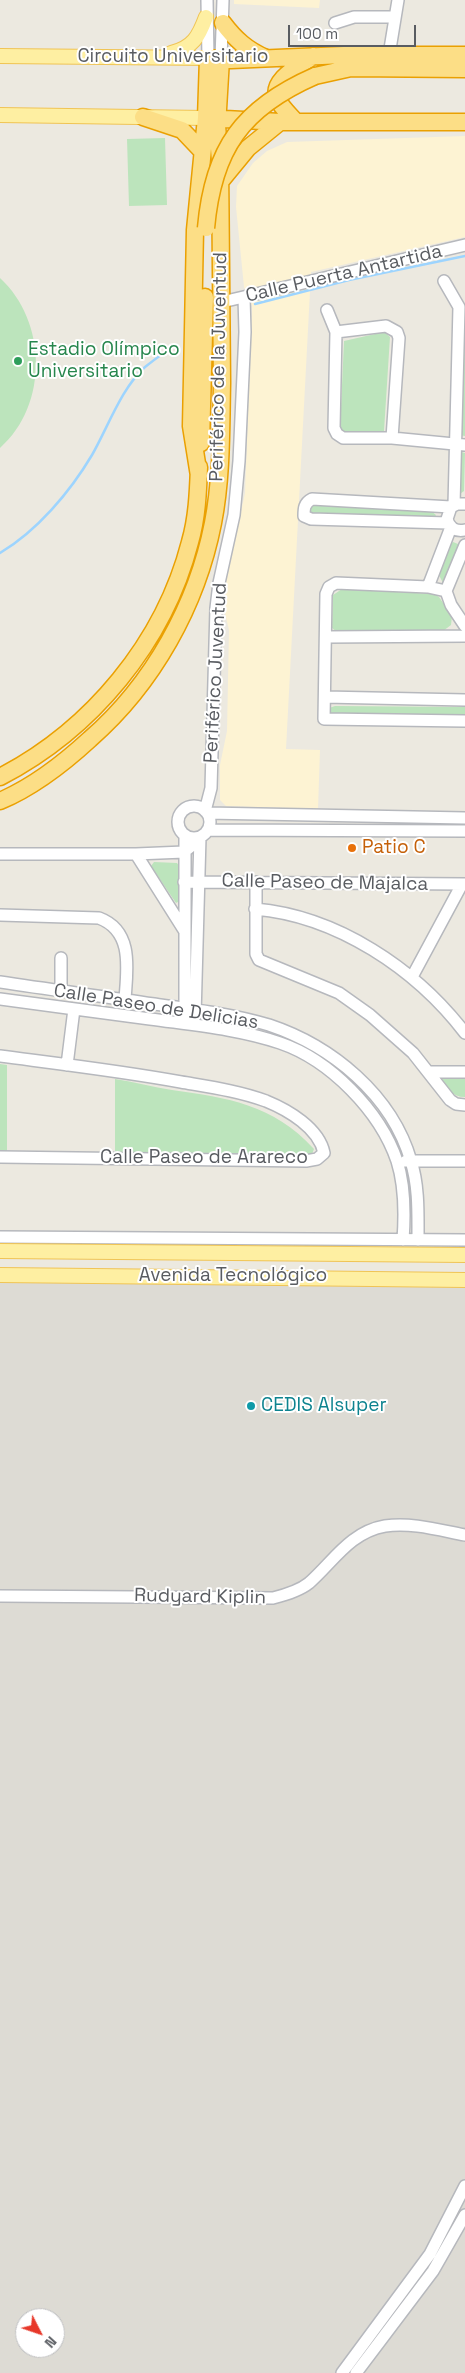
<!DOCTYPE html>
<meta charset="utf-8">
<style>
body{margin:0}
#map{position:relative;width:465px;height:2373px;overflow:hidden;background:#ece9e0;font-family:"Space Grotesk",sans-serif}
canvas{display:block}
.north{position:absolute;left:15px;top:2308px;width:50px;height:50px;box-sizing:border-box;background:#fff;border:1px solid #bdbec0;border-radius:50%;rotate:131deg;font-size:14px;font-weight:700;line-height:20px;text-align:center;color:#595c61}
.north::after{content:'';display:block;margin:auto;width:18px;height:22px;background:#e7382a;clip-path:polygon(50% 0,100% 100%,50% 72%,0 100%)}
.scale{position:absolute;left:288px;top:25px;width:128px;height:22px;box-sizing:border-box;border:2px solid #595c61;border-top:0;padding-left:6px;font-size:15px;line-height:18px;white-space:nowrap;color:#595c61;-webkit-text-stroke:4px #fff;paint-order:stroke}
</style>
<div id="map">
<canvas width="465" height="2373"></canvas>
<div class="north">N</div>
<div class="scale">100 m</div>
</div>
<script>
const g = document.querySelector('canvas').getContext('2d');
g.lineJoin = 'round';
function fillPath(path, color) { g.fillStyle = color; g.fill(path, 'evenodd'); }
function trace(path, color, width, dash) { g.strokeStyle = color; g.lineWidth = width; g.lineCap = dash ? 'butt' : 'round'; g.setLineDash(dash || []); g.stroke(path); }
function label(font, color, halo, rows, align = 'center') {
  g.font = font + ' "Space Grotesk",sans-serif'; g.lineWidth = 4; g.setLineDash([]); g.textBaseline = 'middle'; g.strokeStyle = halo; g.fillStyle = color; for (const [text, x, y, turn = 0] of rows) {
    g.save(); g.translate(x, y); g.rotate((+turn || 0) * Math.PI / 180); g.textAlign = isNaN(turn) ? turn : align; if (halo) g.strokeText(text, 0, 0); g.fillText(text, 0, 0); g.restore();
  }
}
fillPath(new Path2D(`
 M 234,0 L 320,0 L 319,8 L 234,4 Z
 M 465,136 L 465,237 L 311,272 L 286,749 L 320,750 L 318,809 L 226,806 L 220,800 L 220,765 L 227,731 L 229,630 L 224,609 L 224,591 L 245,493 L 252,306 L 244,287 L 236,207 L 237,186 L 253,163 L 267,151 L 287,142 Z`), '#fdf3d3');
fillPath(new Path2D(`
 M 0,1276 L 465,1284 L 465,2373 L 0,2373 ZM 25,2318 L 55,2318 L 55,2348 L 25,2348 Z`), '#dddbd4');
fillPath(new Path2D(`
 M 165,138 L 167,205 L 129,206 L 127,139 Z
 M 0,278 C 47,321 49,405 0,448 Z
 M 465,318 L 465,436 L 459,435 Z
 M 384,332 L 390,337 L 384,431 L 380,435 L 344,433 L 340,430 L 344,341 Z
 M 461,452 L 465,453 L 464,491 L 460,494 Z
 M 312,503 L 430,510 L 436,515 L 434,519 L 310,515 L 307,505 Z
 M 453,542 L 458,544 L 458,549 L 449,578 L 443,583 L 438,573 L 449,545 Z
 M 342,589 L 434,594 L 439,597 L 452,616 L 451,625 L 443,631 L 337,632 L 332,628 L 333,595 Z
 M 335,706 L 465,707 L 465,718 L 329,714 L 329,708 Z
 M 154,862 L 177,863 L 180,867 L 180,901 L 176,903 L 151,866 Z
 M 0,1064 L 7,1065 L 7,1152 L 0,1152 Z
 M 115,1079 C 134,1082 153,1087 172,1090 C 228,1098 273,1104 314,1149 L 312,1154 L 115,1152 Z
 M 442,1079 L 465,1079 L 465,1097 C 452,1097 448,1089 442,1079 Z`), '#bce4bc');
trace(new Path2D(`
 M 255,304 L 349,280 L 465,256
 M 0,553 C 37,531 70,492 92,455 C 107,429 122,387 145,367 C 155,359 166,351 177,345`), '#9dd4fe', 2.5);
const minor = new Path2D(`
 M 207,0 L 208,58
 M 335,23 L 354,17 L 394,17
 M 389,55 L 398,0
 M 221,59 L 223,0
 M 444,281 L 459,307 L 454,505
 M 222,302 L 465,245
 M 327,310 L 336,332
 M 392,438 L 399,338 L 397,332 L 386,326 L 336,332 L 334,428 L 337,434 L 343,438 L 392,438 L 465,445
 M 465,504 L 457,504 L 451,507 L 447,519 C 449,528 456,532 465,530
 M 448,523 L 311,519 L 304,516 C 304,509 304,503 312,499 L 451,507
 M 465,545 L 446,591 L 451,605 L 465,626
 M 428,587 L 451,527
 M 446,591 L 428,587 L 336,583 L 329,587 L 326,594 L 324,719 L 465,721
 M 327,637 L 465,636
 M 325,697 L 465,700
 M178 822a16 16 0 1 1 32 0a16 16 0 1 1-32 0Z
 M 205,811 L 211,788 L 216,608 L 219,583 L 234,515 L 239,461 L 245,332 L 244,297
 M 207,813 L 465,818
 M 208,830 L 465,831
 M 185,835 L 185,1015
 M 0,854 L 136,854 L 184,852 L 199,840
 M 136,854 L 184,930
 M 184,882 L 465,884
 M 256,882 L 256,954 L 259,960 L 339,993 L 370,1015 L 413,1053 L 450,1100 L 456,1104 L 465,1105
 M 255,909 C 337,916 416,969 465,1033
 M 0,915 L 99,918 C 134,931 127,970 125,999
 M 61,958 L 61,991
 M 412,977 L 462,884
 M 0,982 C 51,990 102,996 154,1004 C 192,1009 232,1014 269,1025 C 332,1046 392,1095 411,1161 C 419,1186 418,1213 418,1240
 M 0,999 C 50,1006 100,1012 150,1019 C 193,1025 239,1029 280,1043 C 330,1060 380,1111 397,1161 C 405,1186 405,1213 403,1240
 M 195,1016 L 200,837
 M 0,1056 C 61,1064 121,1071 181,1082 C 210,1087 239,1091 266,1101 C 288,1110 319,1128 324,1153 L 317,1159 L 306,1161 L 0,1157
 M 67,1065 L 74,1009
 M 428,1072 L 465,1072
 M 406,1161 L 465,1161
 M 0,1237 L 465,1240
 M 0,1596 L 273,1598 C 285,1595 299,1591 309,1583 C 333,1562 350,1532 385,1526 C 411,1522 439,1530 465,1535
 M 342,2373 L 430,2254 L 465,2186
 M 356,2373 L 433,2271 L 465,2215`);
const major = new Path2D(`
 M 171,53 C 193,48 199,36 206,17
 M 0,56 L 208,58
 M 0,115 L 206,118
 M 0,1251 L 465,1255
 M 0,1275 L 465,1280`);
const highway = new Path2D(`
 M 223,23 C 235,39 247,50 266,58
 M 315,76 L 351,68 L 465,69
 M 143,117 L 182,130 L 201,150
 M 207,118 L 280,122 L 465,122
 M 296,122 C 290,115 282,108 278,100 C 269,80 301,65 313,56
 M 218,181 L 220,182 L 248,148 L 280,122
 M 201,443 L 205,297
 M 199,476 L 191,426 L 193,330 L 195,230 L 206,118 L 208,58 L 231,60 L 344,55 L 465,55
 M 0,777 C 91,730 164,643 190,542 C 197,518 198,493 199,467
 M 0,801 C 33,787 64,763 90,739 C 153,684 197,605 213,523 C 222,477 221,429 222,383 C 222,309 220,234 220,160 L 217,126 L 221,59`);
trace(minor, '#b6b8bd', 14);
trace(major, '#f0c455', 16);
trace(highway, '#eaa002', 19);
trace(minor, '#fff', 11);
trace(major, '#feefa2', 14);
trace(highway, '#fcde86', 16);
const highwayBridge = new Path2D(`
 M 206,228 C 213,149 242,108 315,76`);
trace(highwayBridge, '#eaa002', 19, []);
trace(highwayBridge, '#fcde86', 16);
for (const [x, y, r, color] of [
 [18,361,5,"#2e9e5b"],
 [352,848,5,"#e8710a"],
 [251,1406,5,"#0f9aa8"]
]) { const dot = new Path2D(); dot.arc(x, y, r, 0, 2 * Math.PI); g.fillStyle = color; g.fill(dot); trace(dot, '#fff', 2); }
label('19px', '#595c61', '#fff', [
 ["Circuito Universitario",173,57],
 ["Calle Puerta Antartida",344,274,-13],
 ["Periférico de la Juventud",219,367,-89],
 ["Periférico Juventud",216,673,-87],
 ["Calle Paseo de Majalca",325,883,1],
 ["Calle Paseo de Delicias",156,1007,9],
 ["Calle Paseo de Arareco",204,1158],
 ["Avenida Tecnológico",233,1276],
 ["Rudyard Kiplin",200,1597,1]
]);
label('19px', '#27864d', '#fff', [
 ["Estadio Olímpico",28,350],
 ["Universitario",28,372]
], 'left');
label('19px', '#c56008', '#fff', [
 ["Patio C",362,848]
], 'left');
label('19px', '#0d838f', '#fff', [
 ["CEDIS Alsuper",261,1406]
], 'left');
</script>
